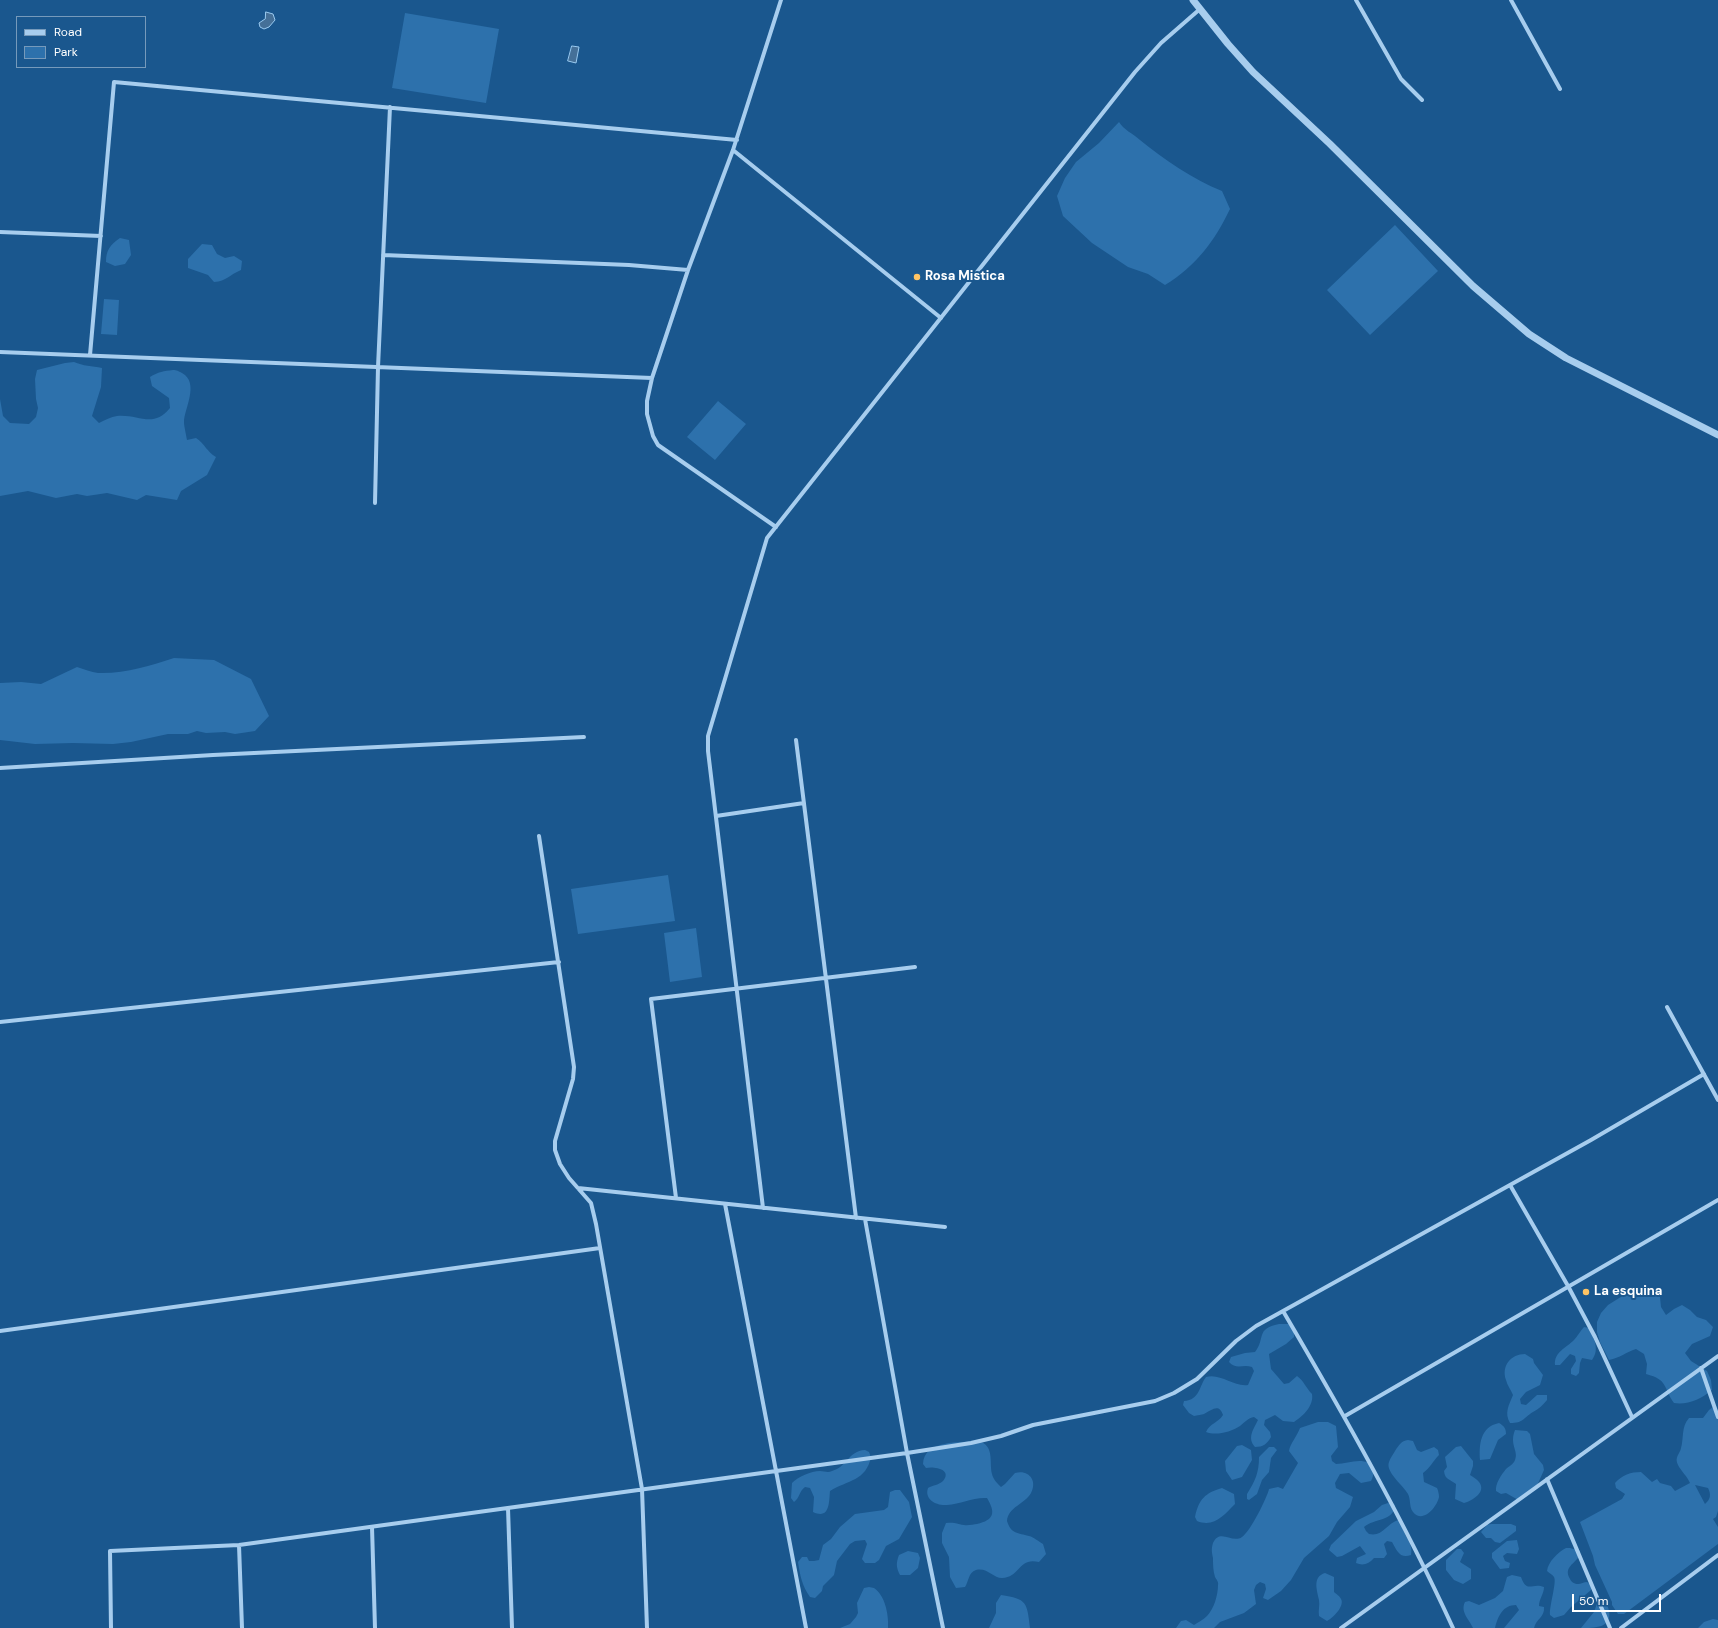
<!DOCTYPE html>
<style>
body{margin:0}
#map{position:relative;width:1718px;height:1628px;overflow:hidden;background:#1a578e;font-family:"DM Sans",sans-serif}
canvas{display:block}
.legend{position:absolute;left:16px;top:16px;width:130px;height:52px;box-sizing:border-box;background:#1a578e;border:1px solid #769abb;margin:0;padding:5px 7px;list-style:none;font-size:12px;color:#fff}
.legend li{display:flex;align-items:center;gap:8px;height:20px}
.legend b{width:20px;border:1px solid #769abb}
.scale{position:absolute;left:1572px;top:1594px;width:89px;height:18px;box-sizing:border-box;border:2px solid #fff;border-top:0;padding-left:5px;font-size:12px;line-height:14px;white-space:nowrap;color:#fff;-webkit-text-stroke:3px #1a578e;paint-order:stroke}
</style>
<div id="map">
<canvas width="1718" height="1628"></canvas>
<ul class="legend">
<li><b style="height:5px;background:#a7cdee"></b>Road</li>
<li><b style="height:11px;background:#2d71ac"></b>Park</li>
</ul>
<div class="scale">50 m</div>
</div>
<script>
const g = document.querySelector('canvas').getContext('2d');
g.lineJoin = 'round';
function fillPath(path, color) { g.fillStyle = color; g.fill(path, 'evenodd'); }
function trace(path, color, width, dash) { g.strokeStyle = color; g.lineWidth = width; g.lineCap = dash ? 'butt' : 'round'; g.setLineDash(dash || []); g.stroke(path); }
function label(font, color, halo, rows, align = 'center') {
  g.font = font + ' "DM Sans",sans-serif'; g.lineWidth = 4; g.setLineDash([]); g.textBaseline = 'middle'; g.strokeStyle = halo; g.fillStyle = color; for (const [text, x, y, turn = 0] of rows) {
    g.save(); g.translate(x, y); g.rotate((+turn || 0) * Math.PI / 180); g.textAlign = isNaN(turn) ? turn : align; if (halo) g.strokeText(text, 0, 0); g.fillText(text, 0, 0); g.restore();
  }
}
fillPath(new Path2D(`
 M 405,13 L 499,29 L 486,103 L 392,88 Z
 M 1119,122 C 1124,130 1132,133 1140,140 C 1165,160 1192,179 1222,191 L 1230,209 C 1214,242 1196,266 1165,285 L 1148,274 L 1128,267 L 1092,243 L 1063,216 L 1057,196 L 1065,178 L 1076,162 L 1099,143 Z
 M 1395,225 L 1438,271 L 1370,335 L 1327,290 Z
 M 120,238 L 129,240 L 131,255 L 125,264 L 115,266 L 106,262 C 106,250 110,245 120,238 Z
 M 202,244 L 212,245 L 217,254 L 225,258 L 234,256 L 242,261 L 241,270 C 229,275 227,281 214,282 L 208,275 L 188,268 L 188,259 Z
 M 104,299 L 119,300 L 117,335 L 101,334 Z
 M 74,362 C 83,366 92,366 102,368 L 101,387 L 92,416 L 99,423 C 105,420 111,417 117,416 C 139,414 153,429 170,408 L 169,398 L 152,386 L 150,377 C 158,372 164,371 173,370 C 177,370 178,371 182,373 C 200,383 184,409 184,422 C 184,426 186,434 187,440 L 196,438 C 205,444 207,452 216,457 L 207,475 L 181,491 L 177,500 L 146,495 L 137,500 L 107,493 L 87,496 L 77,494 L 56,498 L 28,491 L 0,496 L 0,399 L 3,416 L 10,423 L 29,424 L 36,417 L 38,408 L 36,399 L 35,379 L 37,370 L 65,363 Z
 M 718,401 L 746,424 L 715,460 L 687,437 Z
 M 174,658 L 214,660 L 251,679 L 269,716 L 255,731 L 235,734 L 225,732 L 206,733 L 197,731 L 188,734 L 168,734 L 131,742 L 113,744 L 73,743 L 35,744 L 0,740 L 0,683 L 21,682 L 41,684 L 77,667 C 84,669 91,672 98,673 C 124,674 150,666 174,658 Z
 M 668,875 L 675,921 L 578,934 L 571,889 Z
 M 696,928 L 702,977 L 670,982 L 664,933 Z
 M 1651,1293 L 1660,1297 L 1661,1307 L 1666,1315 L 1674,1309 L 1682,1305 L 1690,1310 L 1697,1317 L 1706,1320 L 1713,1327 L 1710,1336 L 1692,1344 L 1685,1353 L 1691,1361 L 1707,1371 L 1711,1380 L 1712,1390 C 1701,1399 1688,1405 1674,1403 C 1663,1388 1669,1380 1646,1374 L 1647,1364 L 1644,1354 L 1636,1349 C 1626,1352 1620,1358 1609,1360 L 1600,1342 L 1597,1332 L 1597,1322 L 1601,1313 L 1608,1305 L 1624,1295 L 1643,1297 Z
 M 1279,1324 L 1289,1324 L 1294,1332 L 1294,1337 L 1286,1344 L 1269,1354 L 1271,1369 L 1284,1384 L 1289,1383 L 1297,1376 C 1304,1381 1306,1388 1312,1394 C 1314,1406 1303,1416 1294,1422 L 1283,1421 L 1275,1415 L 1265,1420 L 1264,1425 L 1270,1432 L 1271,1437 C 1267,1444 1263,1447 1255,1447 C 1247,1438 1253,1430 1258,1420 L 1254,1417 C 1248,1418 1245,1422 1240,1426 C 1231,1432 1216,1436 1206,1432 C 1210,1423 1218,1423 1223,1415 C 1219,1403 1212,1410 1204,1414 C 1202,1415 1197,1415 1194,1416 L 1189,1413 L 1183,1405 L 1184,1401 C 1200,1400 1199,1386 1206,1377 C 1221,1373 1233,1387 1248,1385 L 1254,1371 L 1252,1367 C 1243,1364 1236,1370 1229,1362 L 1231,1357 L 1245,1353 L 1255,1352 C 1266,1338 1255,1329 1279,1324 Z
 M 1584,1327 L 1589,1328 C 1594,1339 1600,1349 1592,1360 L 1582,1358 L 1580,1363 L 1579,1373 L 1576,1376 L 1571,1374 L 1571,1369 L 1576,1361 L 1575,1356 L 1570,1354 L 1560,1365 L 1555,1365 C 1554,1352 1566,1348 1574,1340 C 1578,1336 1580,1331 1584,1327 Z
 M 1525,1354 L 1533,1359 L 1534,1363 L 1543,1375 L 1540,1385 L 1526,1392 L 1520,1399 L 1521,1404 L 1526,1405 L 1537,1395 L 1547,1395 L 1547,1400 C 1543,1405 1539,1409 1533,1412 C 1523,1418 1524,1423 1510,1423 C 1504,1413 1509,1405 1513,1395 C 1511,1390 1507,1385 1506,1380 C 1501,1366 1511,1354 1525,1354 Z
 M 1713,1407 L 1718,1416 L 1718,1511 L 1716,1517 L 1713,1519 L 1718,1527 L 1718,1544 L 1624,1614 L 1618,1614 L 1612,1605 L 1612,1602 L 1595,1565 L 1593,1556 L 1580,1522 L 1622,1499 L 1625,1494 L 1616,1488 L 1615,1483 C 1622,1475 1631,1472 1641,1472 L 1652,1482 L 1657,1479 L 1660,1483 L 1671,1486 L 1675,1491 L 1690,1483 C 1687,1476 1681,1471 1678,1465 C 1674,1457 1680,1454 1681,1448 C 1684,1438 1681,1427 1689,1418 L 1703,1418 L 1709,1410 ZM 1695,1485 L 1708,1488 C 1711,1494 1711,1499 1705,1504 Z
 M 1318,1422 L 1328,1422 L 1336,1426 L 1338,1447 L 1331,1456 L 1332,1461 L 1336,1464 C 1347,1464 1358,1458 1369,1463 C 1373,1470 1375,1474 1371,1481 L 1361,1483 L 1349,1473 L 1340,1474 L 1335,1483 L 1336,1488 L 1353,1497 L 1350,1507 L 1337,1522 L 1329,1536 L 1304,1558 L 1291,1580 L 1281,1591 L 1268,1600 L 1263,1598 L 1266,1589 L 1265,1584 L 1260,1582 L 1256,1585 L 1254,1590 L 1256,1604 L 1244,1613 L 1220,1622 L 1214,1628 L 1176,1628 L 1181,1621 L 1186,1620 L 1194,1625 C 1198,1622 1203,1620 1207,1616 C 1214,1609 1218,1595 1218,1585 C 1219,1582 1216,1579 1215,1577 C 1213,1571 1213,1564 1213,1558 C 1212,1553 1211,1549 1213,1543 C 1220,1528 1232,1544 1242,1537 C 1250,1532 1267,1498 1269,1489 L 1278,1487 L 1283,1489 L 1298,1463 L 1289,1451 C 1290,1444 1297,1436 1300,1428 Z
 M 1499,1423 C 1504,1426 1506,1428 1506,1434 L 1498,1440 L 1490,1459 L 1480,1460 C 1479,1445 1480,1427 1499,1423 Z
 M 1515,1430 L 1527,1431 L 1530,1434 L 1534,1454 L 1543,1465 L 1544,1470 L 1536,1488 L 1520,1501 L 1506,1493 L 1501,1494 L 1496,1491 C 1495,1484 1501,1475 1506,1469 C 1509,1466 1513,1465 1515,1460 C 1519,1451 1509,1445 1515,1430 Z
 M 1408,1440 L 1413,1441 L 1417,1450 L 1421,1452 L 1434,1447 L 1438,1450 L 1439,1455 C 1433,1461 1430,1468 1423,1473 L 1424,1482 L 1437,1488 C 1438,1490 1439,1494 1439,1497 C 1437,1507 1423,1524 1413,1512 C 1409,1507 1411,1500 1408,1494 C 1404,1486 1385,1472 1389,1462 C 1390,1458 1393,1455 1395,1451 C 1399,1445 1401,1441 1408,1440 Z
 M 978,1441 C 995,1445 989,1462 992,1474 C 993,1479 997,1483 1001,1487 L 1005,1484 L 1015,1473 C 1028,1469 1038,1480 1031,1493 C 1025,1504 1008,1507 1007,1521 C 1011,1534 1018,1533 1029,1536 C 1034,1537 1039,1542 1043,1544 L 1046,1554 L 1039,1562 C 1018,1557 1021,1577 1002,1578 C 993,1578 987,1567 976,1570 C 968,1573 969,1581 965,1587 L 956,1588 L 950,1577 L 949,1557 L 942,1543 L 942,1533 L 946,1523 C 956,1522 956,1524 964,1525 C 968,1526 974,1524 977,1524 C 994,1520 996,1513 987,1498 C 973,1497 961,1504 947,1505 C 936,1506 924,1499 928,1488 C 933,1485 939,1485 943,1481 C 953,1469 933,1466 926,1468 L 923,1464 C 924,1439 961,1443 978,1441 Z
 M 1242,1445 L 1251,1450 L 1252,1460 L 1242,1477 L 1232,1480 L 1226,1471 L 1225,1461 L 1237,1446 Z
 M 1461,1446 L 1473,1461 L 1473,1466 L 1470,1475 C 1473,1477 1477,1479 1479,1482 C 1487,1492 1472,1501 1464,1503 L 1455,1499 L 1456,1484 C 1450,1479 1445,1480 1444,1471 L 1447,1467 L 1445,1457 L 1456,1447 Z
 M 1269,1447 L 1274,1447 L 1277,1450 L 1271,1458 L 1269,1472 L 1262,1480 L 1257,1494 L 1249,1500 L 1247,1499 L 1247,1494 C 1255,1481 1259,1473 1259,1457 Z
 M 865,1450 L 869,1452 L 871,1457 C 866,1481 848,1480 830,1491 C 829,1502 830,1520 813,1512 L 814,1497 L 810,1488 L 805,1487 C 799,1491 800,1498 794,1502 L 791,1498 L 792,1483 C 798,1477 811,1471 820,1471 C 824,1471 828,1473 832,1471 C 847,1467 848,1451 865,1450 Z
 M 1222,1488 L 1234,1494 L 1235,1504 C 1224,1515 1214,1528 1197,1521 L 1195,1517 C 1199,1499 1205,1493 1222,1488 Z
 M 895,1490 L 900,1490 L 909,1502 L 912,1517 L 899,1539 L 886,1546 L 879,1560 L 875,1563 L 865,1563 L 862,1559 L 867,1544 L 865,1540 L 855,1541 L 850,1544 L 837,1561 L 834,1575 L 823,1586 L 822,1591 L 815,1598 L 810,1597 C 802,1586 800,1575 798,1562 L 802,1557 L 807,1557 L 809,1561 L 814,1561 L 819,1560 L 823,1545 L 831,1539 L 840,1527 L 855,1514 L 884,1510 L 888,1507 L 890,1492 Z
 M 1391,1502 L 1395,1505 C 1394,1522 1374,1518 1364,1527 L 1366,1531 L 1369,1534 C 1383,1537 1386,1524 1398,1520 L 1402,1523 C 1402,1536 1414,1542 1411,1555 C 1400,1559 1397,1551 1392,1542 L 1387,1541 L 1384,1544 L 1387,1554 L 1384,1558 L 1374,1558 C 1369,1564 1363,1566 1356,1563 L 1357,1558 L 1366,1554 L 1360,1546 L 1342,1556 L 1337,1557 L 1329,1550 L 1331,1545 L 1356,1521 L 1374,1512 L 1382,1505 Z
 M 1491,1524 L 1511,1524 L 1516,1526 L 1516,1531 L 1500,1543 L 1495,1542 L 1491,1538 L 1486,1538 L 1481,1532 L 1487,1525 Z
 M 1517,1540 L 1519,1549 L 1517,1554 L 1507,1553 L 1503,1556 L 1505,1561 L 1510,1563 L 1509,1568 L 1500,1569 L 1492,1558 L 1492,1553 L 1507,1541 Z
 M 1566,1548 L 1570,1548 L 1580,1551 L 1580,1555 C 1575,1564 1563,1567 1570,1579 C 1571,1582 1575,1584 1578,1584 C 1581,1584 1584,1582 1587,1582 L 1591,1585 L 1591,1590 L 1571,1607 L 1564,1615 L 1554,1618 L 1550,1615 C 1549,1607 1557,1582 1554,1577 C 1553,1575 1549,1573 1547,1571 C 1548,1562 1558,1552 1566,1548 Z
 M 1457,1549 L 1461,1549 L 1464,1553 L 1460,1562 L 1471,1569 L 1471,1579 L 1463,1584 L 1454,1580 L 1446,1570 L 1446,1560 Z
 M 908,1551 L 918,1553 L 920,1558 L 918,1568 L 910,1575 L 900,1575 C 896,1567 896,1563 899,1555 Z
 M 1325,1573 L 1334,1577 L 1334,1592 C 1336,1594 1340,1596 1341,1599 C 1345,1606 1333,1618 1327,1621 L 1319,1616 C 1318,1611 1320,1605 1319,1600 C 1317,1590 1312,1577 1325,1573 Z
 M 1512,1575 L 1521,1577 C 1527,1594 1532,1582 1544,1587 C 1544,1594 1539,1599 1539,1606 L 1544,1607 C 1545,1617 1536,1619 1534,1628 L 1504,1628 L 1519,1610 L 1516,1605 C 1503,1605 1498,1616 1495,1628 L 1473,1628 C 1469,1619 1460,1612 1465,1602 L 1469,1601 L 1479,1605 L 1495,1598 L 1503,1591 L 1507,1577 Z
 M 869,1587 L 874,1588 C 885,1595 889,1615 888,1628 L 840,1628 L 850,1624 L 856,1617 L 858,1613 L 857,1603 L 864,1588 Z
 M 1001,1595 C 1027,1599 1027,1602 1030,1628 L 989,1628 L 996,1613 L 996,1603 Z
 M 1599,1598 L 1604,1599 C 1607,1603 1608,1607 1609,1611 C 1612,1628 1595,1628 1581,1628 L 1594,1612 Z
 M 1713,1619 L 1718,1620 L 1718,1628 L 1698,1628 L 1704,1622 Z`), '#2d71ac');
const water = new Path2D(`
 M 266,12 L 273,14 L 275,20 L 269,27 L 264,29 L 260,27 L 259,23 L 265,19 Z
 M 572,46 L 579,47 L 576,63 L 568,61 Z`);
fillPath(water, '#457098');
trace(water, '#9acaf0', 1);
trace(new Path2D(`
 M 1356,0 L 1401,79 L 1422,100
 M 1511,0 L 1560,89
 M 733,150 L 941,318
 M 0,232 L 101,236
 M 383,255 L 629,265 L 688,270
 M 0,352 L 652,378
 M 90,355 L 114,82 L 737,140
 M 375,503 L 378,367 L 390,107
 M 776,527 L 658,445 L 653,436 L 647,414 L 647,401 L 652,378 L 688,270 L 733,150 L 781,0
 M 796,740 L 856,1218
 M 0,768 L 213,755 L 584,737
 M 716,816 L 804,803
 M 539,836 L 574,1067 L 573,1079 L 555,1141 L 555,1150 L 560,1164 L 569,1178 L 591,1203 L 596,1224 L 642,1489 L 647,1628
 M 1667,1007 L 1718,1100
 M 0,1022 L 559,962
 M 1510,1185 L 1568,1286 L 1595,1337 L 1632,1417
 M 578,1188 L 945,1227
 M 676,1198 L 651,999 L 915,967
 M 725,1204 L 806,1628
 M 763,1208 L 708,751 L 708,736 L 767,538 L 1135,72 L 1161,43 L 1200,9
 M 865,1219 L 907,1453 L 943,1628
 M 1283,1311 C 1344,1415 1403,1519 1453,1628
 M 0,1331 L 600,1248
 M 1701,1368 L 1718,1417
 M 1345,1416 L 1718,1200
 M 1547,1479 L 1610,1628
 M 508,1508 L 512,1628
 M 372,1527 L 375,1628
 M 239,1545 L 242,1628
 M 111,1628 L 110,1551 L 239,1545 L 907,1453 L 971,1443 L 1001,1436 L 1033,1425 L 1155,1401 L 1174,1393 L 1197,1379 L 1236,1341 L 1256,1326 L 1591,1140 L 1704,1074
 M 1341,1628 L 1718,1356
 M 1621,1628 L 1718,1555`), '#a7cdee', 4);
trace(new Path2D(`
 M 1193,0 L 1228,44 L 1253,72 L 1330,144 L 1473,286 L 1529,334 L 1566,358 L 1718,435`), '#a7cdee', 7);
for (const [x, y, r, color] of [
 [917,277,4,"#ffc464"],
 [1586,1292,4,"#ffc464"]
]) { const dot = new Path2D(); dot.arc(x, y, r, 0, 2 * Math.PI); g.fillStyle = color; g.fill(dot); trace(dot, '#1a578e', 1.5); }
label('bold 13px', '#fff', '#1a578e', [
 ["Rosa Mistica",925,277],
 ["La esquina",1594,1292]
], 'left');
</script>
